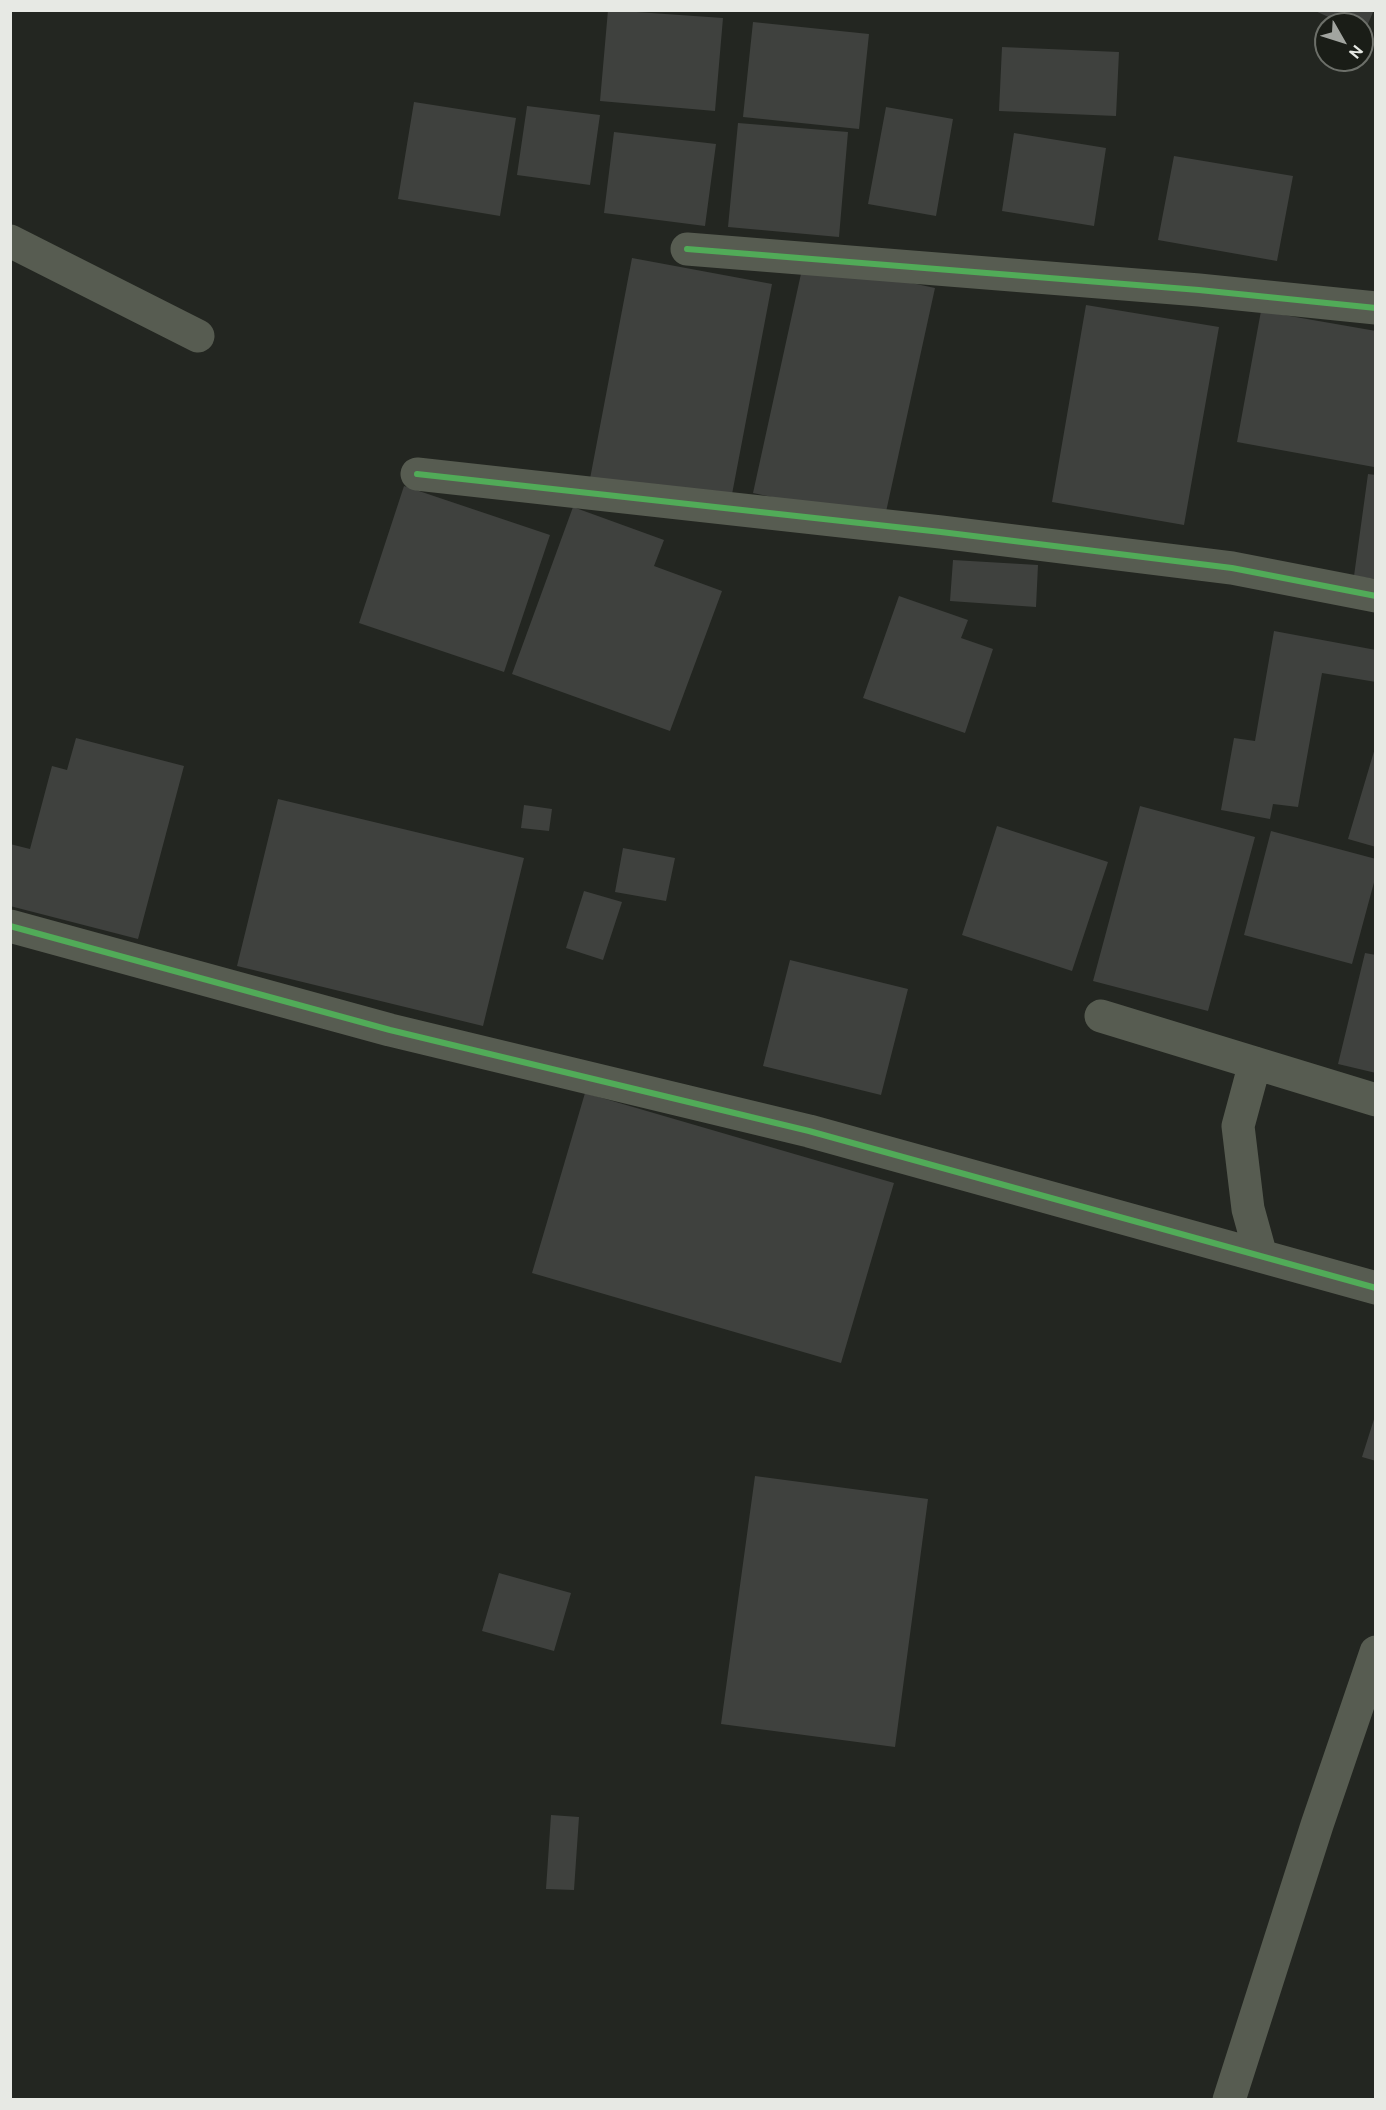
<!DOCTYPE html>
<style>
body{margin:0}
#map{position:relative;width:1386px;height:2110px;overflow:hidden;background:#232621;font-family:Ubuntu,sans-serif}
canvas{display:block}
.frame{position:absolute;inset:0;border:12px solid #e7e9e4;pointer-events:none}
.north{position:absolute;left:1314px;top:12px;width:60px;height:60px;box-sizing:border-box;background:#1a1d17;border:2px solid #6c6f69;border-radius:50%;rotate:129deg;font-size:16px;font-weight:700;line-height:24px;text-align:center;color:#e7e9e4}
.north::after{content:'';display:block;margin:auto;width:21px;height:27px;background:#a2a5a0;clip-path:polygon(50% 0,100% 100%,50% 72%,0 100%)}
</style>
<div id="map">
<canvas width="1386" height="2110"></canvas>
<div class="frame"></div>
<div class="north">N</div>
</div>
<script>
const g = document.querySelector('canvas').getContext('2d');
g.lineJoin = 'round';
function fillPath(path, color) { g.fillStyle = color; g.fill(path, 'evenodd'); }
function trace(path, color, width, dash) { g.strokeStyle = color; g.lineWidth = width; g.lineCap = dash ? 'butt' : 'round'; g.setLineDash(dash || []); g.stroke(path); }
fillPath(new Path2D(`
 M 608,10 L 723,18 L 715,111 L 600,101 Z
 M 1313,10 L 1374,10 L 1364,33 L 1362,32 L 1362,24 L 1344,24 Z
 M 753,22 L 869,34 L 859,129 L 743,117 Z
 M 1002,47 L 1119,52 L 1116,116 L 999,111 Z
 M 414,102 L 516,118 L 500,216 L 398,199 Z
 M 527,106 L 600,115 L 590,185 L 517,175 Z
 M 886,107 L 953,119 L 936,216 L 868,204 Z
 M 738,123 L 848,132 L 839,237 L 728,227 Z
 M 614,132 L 716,144 L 705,226 L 604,213 Z
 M 1014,133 L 1106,148 L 1094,226 L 1002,211 Z
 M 1174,156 L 1293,176 L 1277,261 L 1158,240 Z
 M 632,258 L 772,284 L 729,510 L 589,484 Z
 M 804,260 L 935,288 L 884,521 L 753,493 Z
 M 1086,305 L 1219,327 L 1184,525 L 1052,502 Z
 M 1261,311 L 1376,331 L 1374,467 L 1237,442 Z
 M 1368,474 L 1376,475 L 1376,579 L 1354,576 Z
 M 404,486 L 550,535 L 504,672 L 359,623 Z
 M 573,507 L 664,540 L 654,566 L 722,591 L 670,731 L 512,674 Z
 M 953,560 L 1038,565 L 1036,607 L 950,601 Z
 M 899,596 L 968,620 L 961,638 L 993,649 L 965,733 L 863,698 Z
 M 1274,631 L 1376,650 L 1376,682 L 1322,673 L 1298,807 L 1273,804 L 1270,819 L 1221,810 L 1234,738 L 1255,741 Z
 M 76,738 L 184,766 L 138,939 L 10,906 L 10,844 L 30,849 L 52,766 L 67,770 Z
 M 1375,748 L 1376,748 L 1376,847 L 1348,839 Z
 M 278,799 L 524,858 L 483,1026 L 237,966 Z
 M 524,805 L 552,809 L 549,831 L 521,828 Z
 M 1140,806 L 1255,837 L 1208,1011 L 1093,981 Z
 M 997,826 L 1108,862 L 1072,971 L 962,935 Z
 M 1271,831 L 1376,859 L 1376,875 L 1352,964 L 1244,935 Z
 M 623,848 L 675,858 L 666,901 L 615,892 Z
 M 584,891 L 622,902 L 603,960 L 566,948 Z
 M 1365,953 L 1376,955 L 1376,1073 L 1338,1064 Z
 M 790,960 L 908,989 L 881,1095 L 763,1066 Z
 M 585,1093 L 894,1183 L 841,1363 L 532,1273 Z
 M 1375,1416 L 1376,1416 L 1376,1461 L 1362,1457 Z
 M 755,1476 L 928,1499 L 895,1747 L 721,1724 Z
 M 499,1573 L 571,1593 L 554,1651 L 482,1631 Z
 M 551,1815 L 579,1817 L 574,1890 L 546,1889 Z`), '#3f413e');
trace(new Path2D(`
 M 10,241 L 198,336
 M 687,249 L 1199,290 L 1376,308
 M 417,474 L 941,532 L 1232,568 L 1376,596
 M 10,926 L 390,1030 L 809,1131 L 1376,1288
 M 1101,1016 L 1376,1100
 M 1255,1063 L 1238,1126 L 1248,1209 L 1261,1256
 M 1229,2100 L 1317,1825 L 1376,1652`), '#575c51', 33);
trace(new Path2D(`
 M 687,249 L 1199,290 L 1376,308
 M 417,474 L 941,532 L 1232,568 L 1376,596
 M 10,926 L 390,1030 L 809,1131 L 1376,1288`), '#51ab58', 6);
</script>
